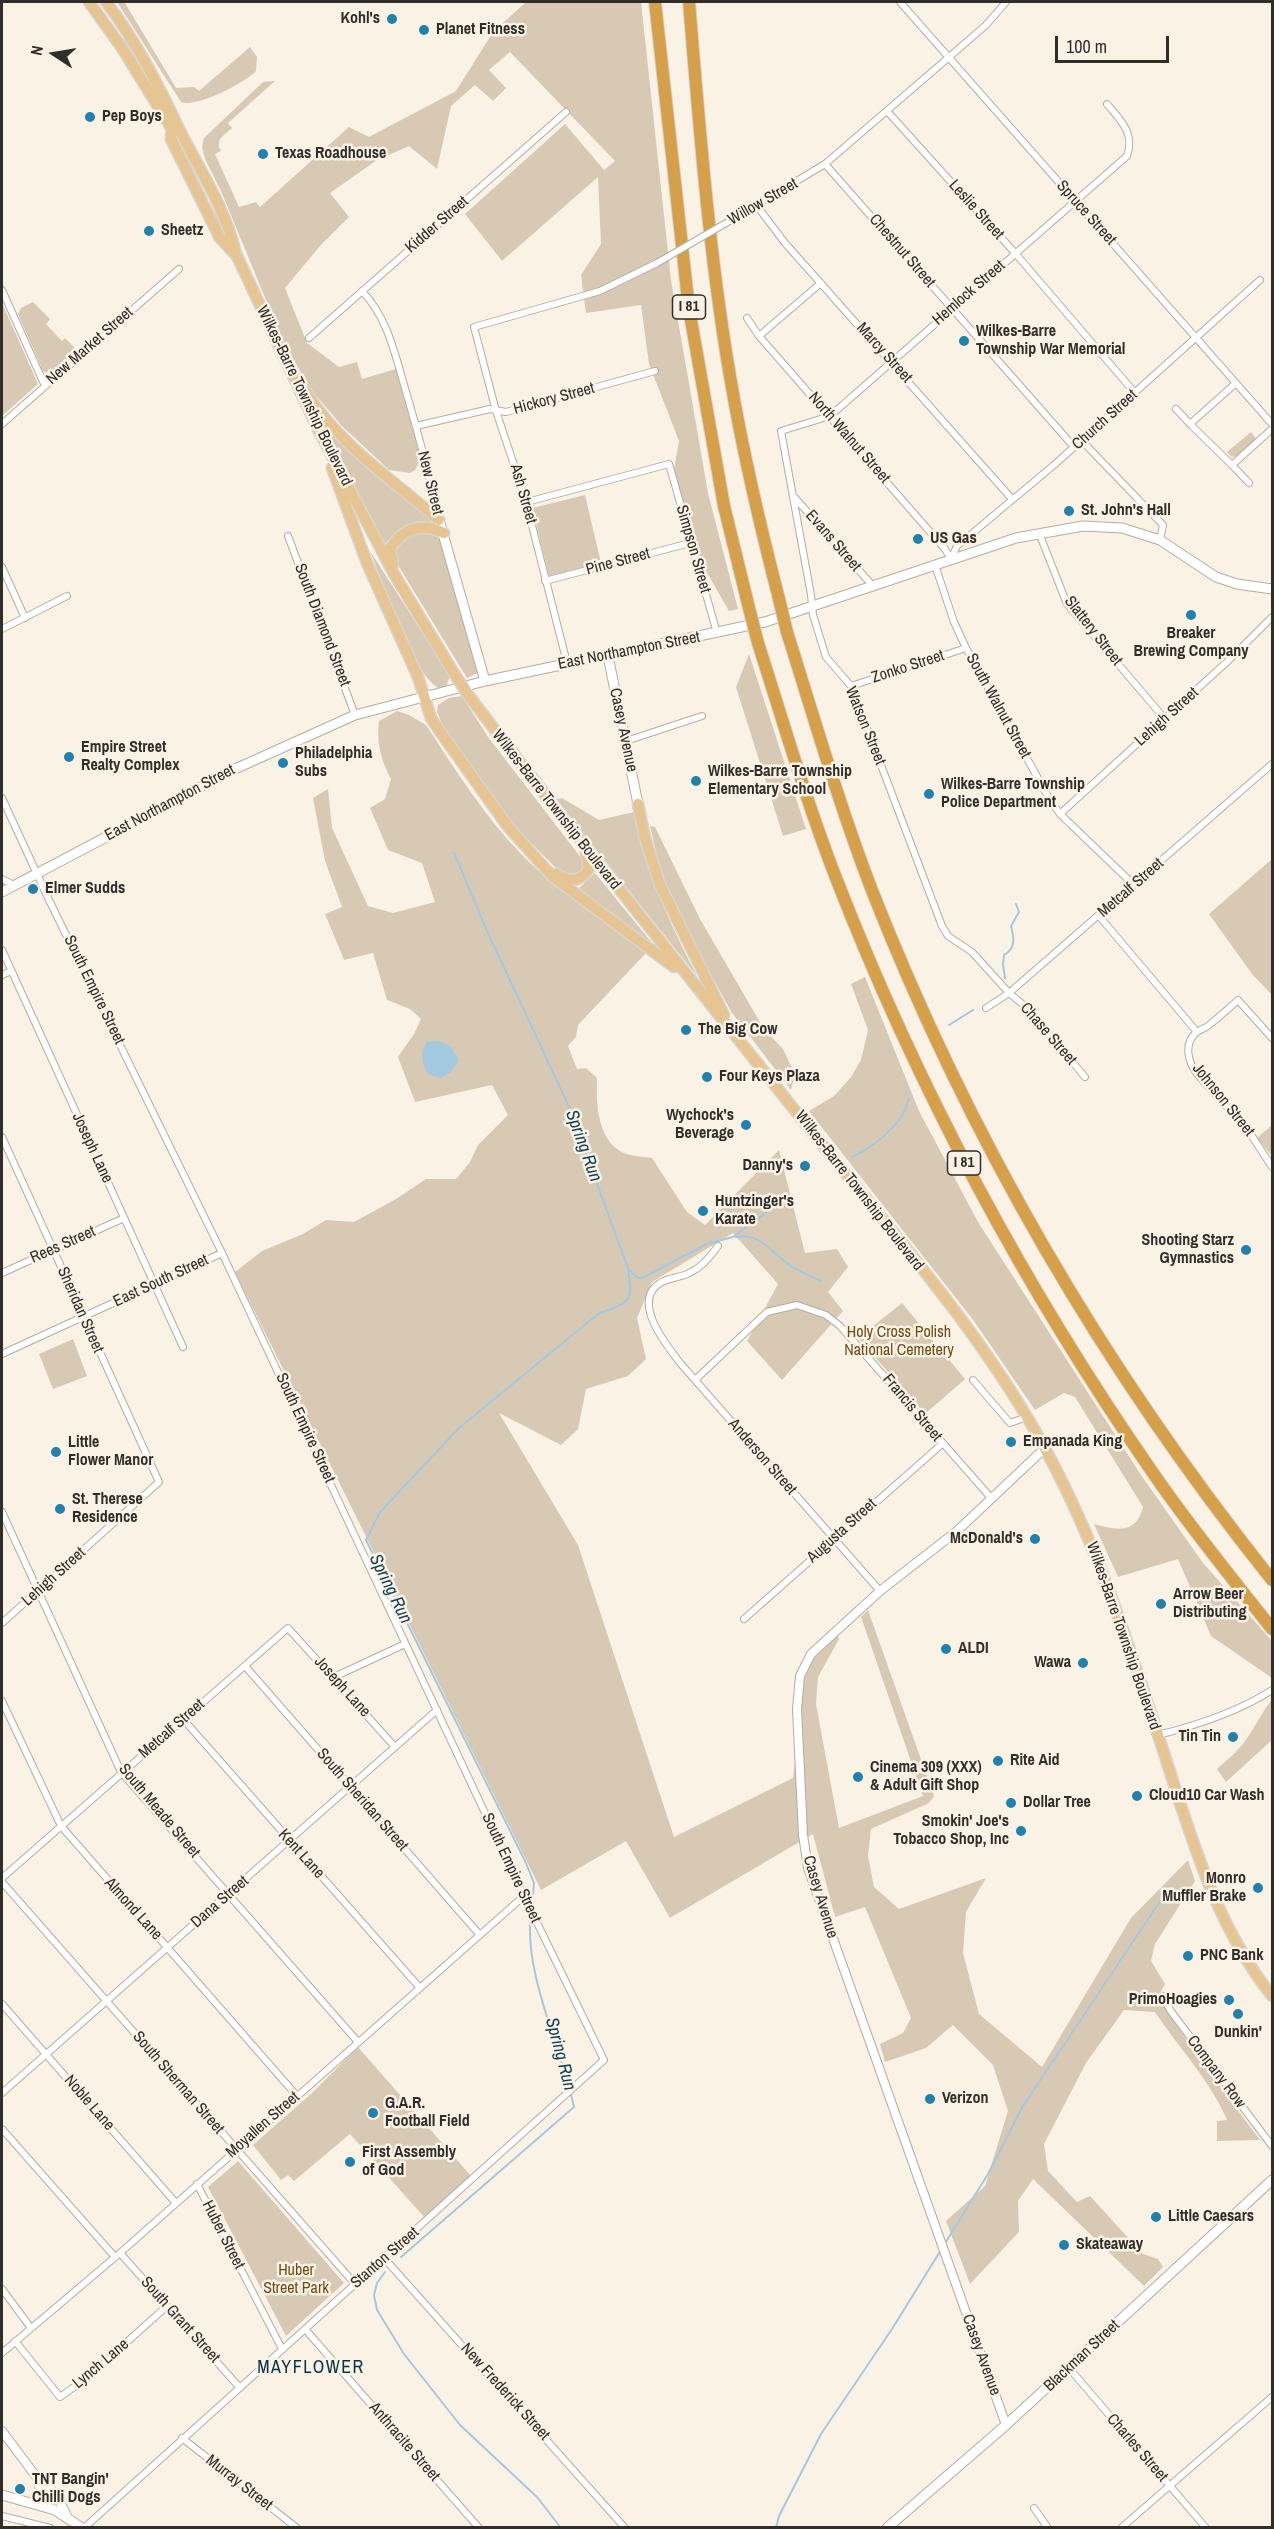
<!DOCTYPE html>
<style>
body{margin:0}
#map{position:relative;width:1274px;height:2529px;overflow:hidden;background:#fbf2e6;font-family:"Archivo Narrow",sans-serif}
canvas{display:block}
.frame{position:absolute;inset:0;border:3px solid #312d29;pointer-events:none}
.north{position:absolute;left:24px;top:24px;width:60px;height:60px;-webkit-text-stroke:4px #fbf2e6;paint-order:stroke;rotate:282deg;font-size:16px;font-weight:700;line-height:24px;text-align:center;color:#312d29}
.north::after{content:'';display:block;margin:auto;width:21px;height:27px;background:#312d29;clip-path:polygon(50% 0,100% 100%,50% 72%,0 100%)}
.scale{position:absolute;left:1055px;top:36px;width:114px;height:27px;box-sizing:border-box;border:3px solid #312d29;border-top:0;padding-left:8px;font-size:18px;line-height:21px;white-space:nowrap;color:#312d29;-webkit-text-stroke:4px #fbf2e6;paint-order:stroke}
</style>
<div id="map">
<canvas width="1274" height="2529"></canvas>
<div class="frame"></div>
<div class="north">N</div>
<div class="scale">100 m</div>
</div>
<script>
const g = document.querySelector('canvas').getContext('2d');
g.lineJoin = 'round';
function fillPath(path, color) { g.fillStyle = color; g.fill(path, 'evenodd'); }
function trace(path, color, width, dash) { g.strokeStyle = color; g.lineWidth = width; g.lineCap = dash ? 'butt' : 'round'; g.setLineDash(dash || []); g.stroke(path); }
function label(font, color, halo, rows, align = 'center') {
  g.font = font + ' "Archivo Narrow",sans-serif'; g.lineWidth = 5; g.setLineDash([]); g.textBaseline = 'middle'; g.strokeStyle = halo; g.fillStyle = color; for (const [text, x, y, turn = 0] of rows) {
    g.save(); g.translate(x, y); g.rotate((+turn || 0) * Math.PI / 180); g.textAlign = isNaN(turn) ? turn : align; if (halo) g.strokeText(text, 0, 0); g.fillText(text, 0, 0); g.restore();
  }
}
fillPath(new Path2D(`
 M 117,2 L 125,3 L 176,88 L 194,87 L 199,91 L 250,47 L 257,57 L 256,71 C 245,83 196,108 181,102 Z
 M 526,2 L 641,2 L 671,280 L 708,493 L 738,609 L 729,611 L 698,557 L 674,469 L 679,441 L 649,364 L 641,305 L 586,313 L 581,275 L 601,244 L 598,177 L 502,261 L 465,214 L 565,124 L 604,170 L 615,161 L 510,52 L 489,70 L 506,88 L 493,101 L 475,85 L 451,106 L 437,169 L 409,146 L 377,160 L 330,193 L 349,217 L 320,246 L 285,288 L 307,343 L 339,367 L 357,362 L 362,379 L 396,369 L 421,459 L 415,470 L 410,473 L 389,470 L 342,426 L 308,386 L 280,334 L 221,191 L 205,159 L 202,147 L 204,138 L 263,82 L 275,81 L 228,123 L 232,128 C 223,136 215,140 221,151 L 215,154 L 239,207 L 256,202 L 260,207 L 349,127 L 369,137 L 456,91 L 493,32 Z
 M 33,302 L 50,319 L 46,324 L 62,341 L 65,338 L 74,347 L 71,359 L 51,375 L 43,371 L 18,314 L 21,308 Z
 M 2,303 L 38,384 L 2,416 Z
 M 314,407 L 431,519 L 432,522 L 398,530 L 384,545 Z
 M 1251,432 L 1257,440 L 1238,456 L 1232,457 L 1227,452 Z
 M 585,495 L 601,563 L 549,576 L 532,508 Z
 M 422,532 L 436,536 L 442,541 L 477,669 L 477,673 L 467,678 L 396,562 C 393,543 405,536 422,532 Z
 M 370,551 L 450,676 L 446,687 L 438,688 C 409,668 384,586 370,551 Z
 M 749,654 L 806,829 L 783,836 L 736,687 Z
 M 462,696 L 488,737 L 582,859 C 584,868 582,871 575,876 L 560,872 L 513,825 L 443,726 L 437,712 L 438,705 L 449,698 Z
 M 397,711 L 409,715 L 426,725 C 455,769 484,816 521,854 C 558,892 606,919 646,953 L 578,1025 L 576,1037 L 568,1046 L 577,1069 L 586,1068 L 597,1078 C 596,1103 597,1141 624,1153 C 632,1156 643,1157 652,1158 L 687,1212 L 705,1225 L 779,1150 L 805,1253 L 837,1249 L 848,1267 L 828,1292 L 843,1311 L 782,1380 L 747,1341 L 778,1284 L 733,1233 L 652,1282 L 637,1318 L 646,1359 L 628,1376 L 586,1389 L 578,1429 L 561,1445 L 499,1413 L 578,1545 L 674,1837 L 793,1778 L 804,1680 L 812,1660 L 838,1636 L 839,1639 L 818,1677 L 816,1704 L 839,1828 L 923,1796 L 861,1617 L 868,1610 L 934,1796 L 929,1803 L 871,1829 L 868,1856 L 874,1887 L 899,1909 L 986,1878 L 966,1912 L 963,1953 L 979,2014 L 1042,2067 L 1131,1918 L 1188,1860 L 1195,1881 L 1155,1944 L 1151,1961 L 1165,1984 L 1158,1997 L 1200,2060 L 1260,2140 L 1217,2141 L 1217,2121 L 1227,2120 C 1210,2080 1178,2047 1155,2012 L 1124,2010 L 1086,2063 L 1044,2144 L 1048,2171 L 1077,2202 L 1090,2196 L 1143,2254 L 1158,2259 L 1163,2267 L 1144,2286 L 1033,2179 L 1018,2201 L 1019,2232 L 970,2284 L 946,2221 L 985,2186 L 1008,2111 L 993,2065 L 953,2025 L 926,2048 L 885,2062 L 880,2044 L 903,2033 L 911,2018 L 865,1907 L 835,1917 L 813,1834 L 670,1918 L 626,1841 L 541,1890 L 235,1272 L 262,1251 L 303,1234 L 326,1220 L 354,1222 L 396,1199 L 426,1179 L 456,1179 L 470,1162 L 478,1145 L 508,1115 L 492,1085 L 415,1102 L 398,1057 L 414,1034 L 421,1019 L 410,1009 L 387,1000 L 373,953 L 344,960 L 325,914 L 342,907 L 325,861 L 313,798 L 328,789 L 332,828 L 368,906 L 393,913 L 435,902 L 422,863 L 388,850 L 370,808 L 385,799 L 391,779 C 381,761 376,741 379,721 Z
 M 562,798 L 599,820 L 634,812 C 647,874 668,920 697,976 L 556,799 Z
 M 650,826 L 655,827 L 700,919 L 764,1029 L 783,1049 L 795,1074 L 791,1090 L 732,1013 L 711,975 L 680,916 L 660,870 Z
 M 1272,859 L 1272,995 L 1252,974 L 1209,914 Z
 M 595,873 L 657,949 L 611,912 L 578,889 Z
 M 865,977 L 919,1111 L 978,1222 L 1141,1475 L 1203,1563 L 1272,1641 L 1272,1678 L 1211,1636 L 1178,1559 L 1118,1577 L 1094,1524 C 1116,1530 1136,1535 1143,1507 L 1075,1397 L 1064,1393 L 1035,1410 L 974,1321 L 809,1111 L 834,1096 L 851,1077 L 861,1060 L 868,1030 L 851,984 Z
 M 1272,1125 L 1272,1156 L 1257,1138 Z
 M 902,1303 L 965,1379 L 925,1414 L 858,1338 Z
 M 73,1339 L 87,1376 L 53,1389 L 39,1354 Z
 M 1272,1700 L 1272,1740 L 1226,1782 L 1217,1769 C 1227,1760 1238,1751 1245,1741 C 1252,1732 1267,1704 1272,1700 Z
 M 358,2047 L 471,2176 L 425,2218 L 350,2134 L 294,2181 L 288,2175 L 281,2180 L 253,2145 L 312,2093 Z
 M 238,2161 L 344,2283 L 286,2336 L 208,2187 Z`), '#d8c9b5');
fillPath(new Path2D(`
 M 439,1041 L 451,1047 L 459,1061 L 451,1072 L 441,1078 L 428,1074 C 422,1062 419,1054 427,1042 Z`), '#a2c9e0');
trace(new Path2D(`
 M 454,853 L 487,931 L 566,1100 L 628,1268 C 633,1305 630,1301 598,1314 L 459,1428 L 380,1512 L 366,1540 L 526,1863 L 534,1883 L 532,1906
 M 1005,978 L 1003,964 L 1004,955 C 1016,949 1014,937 1011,926 L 1019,912 L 1016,904
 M 949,1025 L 973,1010
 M 852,1157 C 876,1145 903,1125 909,1098
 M 736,1237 C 760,1233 770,1251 788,1264 C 798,1271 809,1276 821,1281
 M 628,1269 L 638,1278 L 642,1278 L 707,1244 L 733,1237 L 771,1209
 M 944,2245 L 988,2174 L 1023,2106 L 1161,1900
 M 401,2257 L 574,2107 C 562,2050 523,1971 531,1915
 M 385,2272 L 377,2283 L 374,2295 L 377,2310 L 404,2354 L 460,2425 L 537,2497 L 561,2528
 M 776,2528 L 779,2516 L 821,2434 L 892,2329 L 941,2250`), '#a2c9e0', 2);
const minor = new Path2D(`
 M 900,2 L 1272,424
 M 887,111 L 1015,253 L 1135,393
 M 825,164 L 1074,447
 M 757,206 L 785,243 L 1012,499
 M 733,219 L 825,164 L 955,52 L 986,25 L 1006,2
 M 2,290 L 45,386
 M 362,291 C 389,319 396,359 407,395 C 419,436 430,478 439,519
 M 747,318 L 759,336 L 945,549 L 951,559
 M 759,336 L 821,283
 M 309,338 L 566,112
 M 1236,383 L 1190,424 L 1232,465 L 1272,429
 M 1176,409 L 1190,424
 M 2,424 L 179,269
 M 416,426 L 490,409 L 506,412 L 655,371
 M 1082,441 L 1163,525 L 1160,540
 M 1232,465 L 1249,483
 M 795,498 L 872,585
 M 527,502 L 669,464 L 717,633
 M 1039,533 L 1067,604 L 1165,719
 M 288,536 L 355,715
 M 951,559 L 957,546 L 1054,465 L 1260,280
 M 935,565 L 954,622 L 966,648 L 1050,800 L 1060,814 L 1134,885
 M 2,567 L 25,618
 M 545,581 L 690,543
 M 2,629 L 67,596
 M 567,663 L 525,498 L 496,411 L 474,327 L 600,291 L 657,263
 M 851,686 L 966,648
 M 626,741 L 702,716
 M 2,798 L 49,900 L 222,1253 L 524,1896 L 604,2060 L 84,2528
 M 1060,814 L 1229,660 L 1272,617
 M 2,879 L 14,885
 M 1099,916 L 1197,1032
 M 2,950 L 183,1347
 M 2,975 L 11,971
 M 986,1008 L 1009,993 L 1272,764
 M 1272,1038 L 1238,1000 C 1229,1008 1219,1017 1209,1025 C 1206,1028 1201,1029 1197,1032 C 1183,1043 1188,1062 1197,1074 L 1248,1130 L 1272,1167
 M 1085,1077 L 1026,1007 L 1009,993 L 972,952 L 948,936 L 942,926 L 851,686 L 826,657 L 813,615 L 811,595 L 781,431 L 830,416 L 1127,156 C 1135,133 1121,121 1107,104
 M 2,1137 L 159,1482 L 2,1623
 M 718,1246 C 711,1256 702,1267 691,1272 C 682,1278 669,1277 660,1283 C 630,1302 668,1347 681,1364 L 880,1591
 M 2,1273 L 124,1218
 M 2,1354 L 222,1253
 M 695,1380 L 767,1312 L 797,1305 L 826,1315 L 840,1326 L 992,1499
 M 973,1380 L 1010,1423 L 1027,1417
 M 2,1512 L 121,1772 L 358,2042
 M 744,1619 L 942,1444
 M 245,1666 L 479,1934
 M 334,1677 L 405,1644
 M 2,1701 L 61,1826 L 297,2096
 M 183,1719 L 420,1988
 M 1158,1735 C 1198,1725 1238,1712 1272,1690
 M 2,1878 L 288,1628 L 395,1747
 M 2,1882 L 355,2284
 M 1163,1996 L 1170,2010 L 1272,2146
 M 2,2004 L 175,2202
 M 2,2093 L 437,1710
 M 2,2129 L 115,2257
 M 197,2184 L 282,2349
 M 120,2253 L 240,2388
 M 384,2258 L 625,2528
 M 2,2289 L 31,2328
 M 305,2329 L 479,2528
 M 15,2341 L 60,2397 L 88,2377 L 167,2306
 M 2,2353 L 120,2253 L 524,1896
 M 1069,2368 L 1206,2528
 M 182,2438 L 297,2528
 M 1034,2508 L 1048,2528
 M 2,2516 L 50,2528
 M 1121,2528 L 1272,2397`);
const tertiary = new Path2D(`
 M 1006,2425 L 808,1868 L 803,1835 L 797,1709 L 800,1676 L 811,1654 L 880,1591 L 957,1531 L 1045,1448
 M 2,2431 L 38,2479 C 52,2485 61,2503 67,2516
 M 38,2479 L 42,2505`);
const secondary = new Path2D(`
 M 439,520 L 485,681
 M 608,656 L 638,804
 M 2,892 L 235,769 L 355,715 L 485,681 L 765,622 L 1016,538 L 1083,526 L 1122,528 L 1160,540 L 1216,577 L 1237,584 L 1272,589
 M 2,2495 L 55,2510 L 82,2528
 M 887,2528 L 1006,2425 L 1272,2180`);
const primary = new Path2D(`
 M 89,2 L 122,48 L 172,129 L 171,139 L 220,238 L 235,254
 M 106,2 C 137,42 159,87 181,133 C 201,172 226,210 236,254 L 318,429 L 394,574 L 455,675
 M 306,392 C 338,444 394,481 439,520
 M 332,468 L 367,563 L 418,677 L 431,718 L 441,733 L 509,828 L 552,876 L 674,967
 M 393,565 L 390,549 C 403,528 421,522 444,533
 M 466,692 C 581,843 699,990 817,1138 C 896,1237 982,1334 1043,1445 C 1095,1539 1127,1639 1160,1741 C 1189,1829 1213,1922 1272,1996
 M 638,804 L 645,838 L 660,885 L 724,1015
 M 556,874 C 570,883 580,882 589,869 L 586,853`);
const motorway = new Path2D(`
 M 655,2 L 689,309 L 724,506 L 749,608
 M 689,2 C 700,134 710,268 734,399 C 746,466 762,533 779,599
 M 787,632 C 814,718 839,804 871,888 C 969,1138 1105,1371 1272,1580
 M 758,643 C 783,721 806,801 836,878 C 918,1089 1024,1287 1153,1473 C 1190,1527 1232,1578 1272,1629`);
trace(minor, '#b5ada1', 8);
trace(tertiary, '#b5ada1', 10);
trace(secondary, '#b5ada1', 11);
trace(primary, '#d6d5d4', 13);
trace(motorway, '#d6d5d4', 14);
trace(minor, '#fff', 6);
trace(tertiary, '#fff', 8);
trace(secondary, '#fff', 9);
trace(primary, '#e6c592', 10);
trace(motorway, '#d69f4a', 12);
const minorBridge = new Path2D(`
 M 657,263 L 733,219`);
const primaryBridge = new Path2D(`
 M 455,675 L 466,692`);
const motorwayBridge = new Path2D(`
 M 779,599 L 787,632
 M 749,608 L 758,643`);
trace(minorBridge, '#b5ada1', 8, []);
trace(primaryBridge, '#d6d5d4', 13, []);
trace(motorwayBridge, '#d6d5d4', 14, []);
trace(minorBridge, '#fff', 6);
trace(primaryBridge, '#e6c592', 10);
trace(motorwayBridge, '#d69f4a', 12);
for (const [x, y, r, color] of [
 [392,19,6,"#2181ad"],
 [424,30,6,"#2181ad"],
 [90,117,6,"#2181ad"],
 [263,154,6,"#2181ad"],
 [149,231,6,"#2181ad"],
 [964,341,6,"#2181ad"],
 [1069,511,6,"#2181ad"],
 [918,539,6,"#2181ad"],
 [1191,615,6,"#2181ad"],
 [69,757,6,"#2181ad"],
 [283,763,6,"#2181ad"],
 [696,781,6,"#2181ad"],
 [929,794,6,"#2181ad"],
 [33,889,6,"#2181ad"],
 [686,1030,6,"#2181ad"],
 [707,1077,6,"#2181ad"],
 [746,1125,6,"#2181ad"],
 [805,1166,6,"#2181ad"],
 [703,1211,6,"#2181ad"],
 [1246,1250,6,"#2181ad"],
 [1011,1442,6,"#2181ad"],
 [56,1452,6,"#2181ad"],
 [60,1509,6,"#2181ad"],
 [1035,1539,6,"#2181ad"],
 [1161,1604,6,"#2181ad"],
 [946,1649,6,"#2181ad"],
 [1083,1663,6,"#2181ad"],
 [1233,1737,6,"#2181ad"],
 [998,1761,6,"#2181ad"],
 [858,1777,6,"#2181ad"],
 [1137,1796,6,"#2181ad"],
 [1011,1803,6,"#2181ad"],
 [1021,1831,6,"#2181ad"],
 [1258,1888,6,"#2181ad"],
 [1188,1956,6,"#2181ad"],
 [1229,2000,6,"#2181ad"],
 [1238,2014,6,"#2181ad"],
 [930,2099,6,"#2181ad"],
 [373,2113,6,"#2181ad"],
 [350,2162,6,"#2181ad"],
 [1156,2217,6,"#2181ad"],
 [1064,2245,6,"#2181ad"],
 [20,2489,6,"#2181ad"]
]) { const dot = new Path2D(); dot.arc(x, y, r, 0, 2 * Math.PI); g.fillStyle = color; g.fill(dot); trace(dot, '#fbf2e6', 2); }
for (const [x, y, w] of [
 [689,307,33],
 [964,1163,33]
]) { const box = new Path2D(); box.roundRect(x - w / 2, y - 12, w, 24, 4.5); g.fillStyle = '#fbf2e6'; g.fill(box); trace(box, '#312d29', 1.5); }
label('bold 15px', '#312d29', null, [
 ["I 81",689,307],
 ["I 81",964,1163]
]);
label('bold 16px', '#312d29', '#fbf2e6', [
 ["Kohl's",380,19,"right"],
 ["Planet Fitness",436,30],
 ["Pep Boys",102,117],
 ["Texas Roadhouse",275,154],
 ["Sheetz",161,231],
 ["Wilkes-Barre",976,332],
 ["Township War Memorial",976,350],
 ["St. John's Hall",1081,511],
 ["US Gas",930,539],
 ["Breaker",1191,634,"center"],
 ["Brewing Company",1191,652,"center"],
 ["Empire Street",81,748],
 ["Realty Complex",81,766],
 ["Philadelphia",295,754],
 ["Subs",295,772],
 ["Wilkes-Barre Township",708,772],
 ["Elementary School",708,790],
 ["Wilkes-Barre Township",941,785],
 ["Police Department",941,803],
 ["Elmer Sudds",45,889],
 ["The Big Cow",698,1030],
 ["Four Keys Plaza",719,1077],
 ["Wychock's",734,1116,"right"],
 ["Beverage",734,1134,"right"],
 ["Danny's",793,1166,"right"],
 ["Huntzinger's",715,1202],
 ["Karate",715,1220],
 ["Shooting Starz",1234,1241,"right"],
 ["Gymnastics",1234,1259,"right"],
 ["Empanada King",1023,1442],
 ["Little",68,1443],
 ["Flower Manor",68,1461],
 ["St. Therese",72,1500],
 ["Residence",72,1518],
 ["McDonald's",1023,1539,"right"],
 ["Arrow Beer",1173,1595],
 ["Distributing",1173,1613],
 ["ALDI",958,1649],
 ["Wawa",1071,1663,"right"],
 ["Tin Tin",1221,1737,"right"],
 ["Rite Aid",1010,1761],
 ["Cinema 309 (XXX)",870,1768],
 ["& Adult Gift Shop",870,1786],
 ["Cloud10 Car Wash",1149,1796],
 ["Dollar Tree",1023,1803],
 ["Smokin' Joe's",1009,1822,"right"],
 ["Tobacco Shop, Inc",1009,1840,"right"],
 ["Monro",1246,1879,"right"],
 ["Muffler Brake",1246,1897,"right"],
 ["PNC Bank",1200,1956],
 ["PrimoHoagies",1217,2000,"right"],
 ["Dunkin'",1238,2033,"center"],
 ["Verizon",942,2099],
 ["G.A.R.",385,2104],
 ["Football Field",385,2122],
 ["First Assembly",362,2153],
 ["of God",362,2171],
 ["Little Caesars",1168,2217],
 ["Skateaway",1076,2245],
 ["TNT Bangin'",32,2480],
 ["Chilli Dogs",32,2498]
], 'left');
label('16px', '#312d29', '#fbf2e6', [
 ["Willow Street",763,202,-30],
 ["Leslie Street",976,210,48],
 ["Spruce Street",1086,213,48],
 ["Kidder Street",437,225,-41],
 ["Chestnut Street",902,251,49],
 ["Hemlock Street",969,293,-41],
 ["New Market Street",90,346,-41],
 ["Marcy Street",884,353,48],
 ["Wilkes-Barre Township Boulevard",304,396,64],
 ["Hickory Street",554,399,-15],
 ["Church Street",1105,420,-42],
 ["North Walnut Street",849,438,49],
 ["New Street",430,483,76],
 ["Ash Street",523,494,74],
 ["Evans Street",833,541,49],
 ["Simpson Street",693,549,74],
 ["Pine Street",618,562,-15],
 ["South Diamond Street",322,625,69],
 ["Slattery Street",1093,631,52],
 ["East Northampton Street",629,651,-11],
 ["Zonko Street",908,667,-18],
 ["South Walnut Street",998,706,61],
 ["Lehigh Street",1167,717,-42],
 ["Watson Street",865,726,68],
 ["Casey Avenue",623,730,78],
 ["East Northampton Street",170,803,-28],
 ["Wilkes-Barre Township Boulevard",556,810,52],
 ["Metcalf Street",1131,888,-41],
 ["South Empire Street",94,990,64],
 ["Chase Street",1048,1034,49],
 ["Johnson Street",1223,1100,51],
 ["Joseph Lane",92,1148,65],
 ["Wilkes-Barre Township Boulevard",859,1191,52],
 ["Rees Street",63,1245,-24],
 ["East South Street",161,1281,-25],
 ["Sheridan Street",80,1310,66],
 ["Francis Street",912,1408,50],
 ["South Empire Street",305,1428,65],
 ["Anderson Street",762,1457,49],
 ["Augusta Street",842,1531,-42],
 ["Lehigh Street",54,1577,-42],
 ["Wilkes-Barre Township Boulevard",1123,1636,71],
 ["Joseph Lane",342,1687,48],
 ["Metcalf Street",172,1729,-41],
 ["South Sheridan Street",362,1800,49],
 ["South Meade Street",159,1811,50],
 ["Kent Lane",301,1854,48],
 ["South Empire Street",511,1868,65],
 ["Casey Avenue",820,1897,73],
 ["Dana Street",220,1902,-41],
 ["Almond Lane",133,1909,48],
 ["Company Row",1216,2072,53],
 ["South Sherman Street",178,2083,49],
 ["Noble Lane",89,2103,49],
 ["Moyallen Street",263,2125,-41],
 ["Huber Street",223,2235,63],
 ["Stanton Street",385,2258,-41],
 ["South Grant Street",180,2320,48],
 ["Casey Avenue",981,2355,70],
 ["Blackman Street",1082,2356,-43],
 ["Lynch Lane",101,2364,-40],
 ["New Frederick Street",505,2392,48],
 ["Anthracite Street",404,2442,49],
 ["Charles Street",1137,2448,49],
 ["Murray Street",239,2483,38]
]);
label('16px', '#6e4c15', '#fbf2e6', [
 ["Holy Cross Polish",899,1333],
 ["National Cemetery",899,1351],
 ["Huber",296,2271],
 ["Street Park",296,2289]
]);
label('italic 18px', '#10435b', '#fbf2e6', [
 ["Spring Run",583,1146,70],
 ["Spring Run",390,1589,64],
 ["Spring Run",560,2054,75]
]);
g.letterSpacing = '1.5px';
label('18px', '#053449', '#fbf2e6', [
 ["MAYFLOWER",311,2368]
]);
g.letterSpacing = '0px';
</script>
